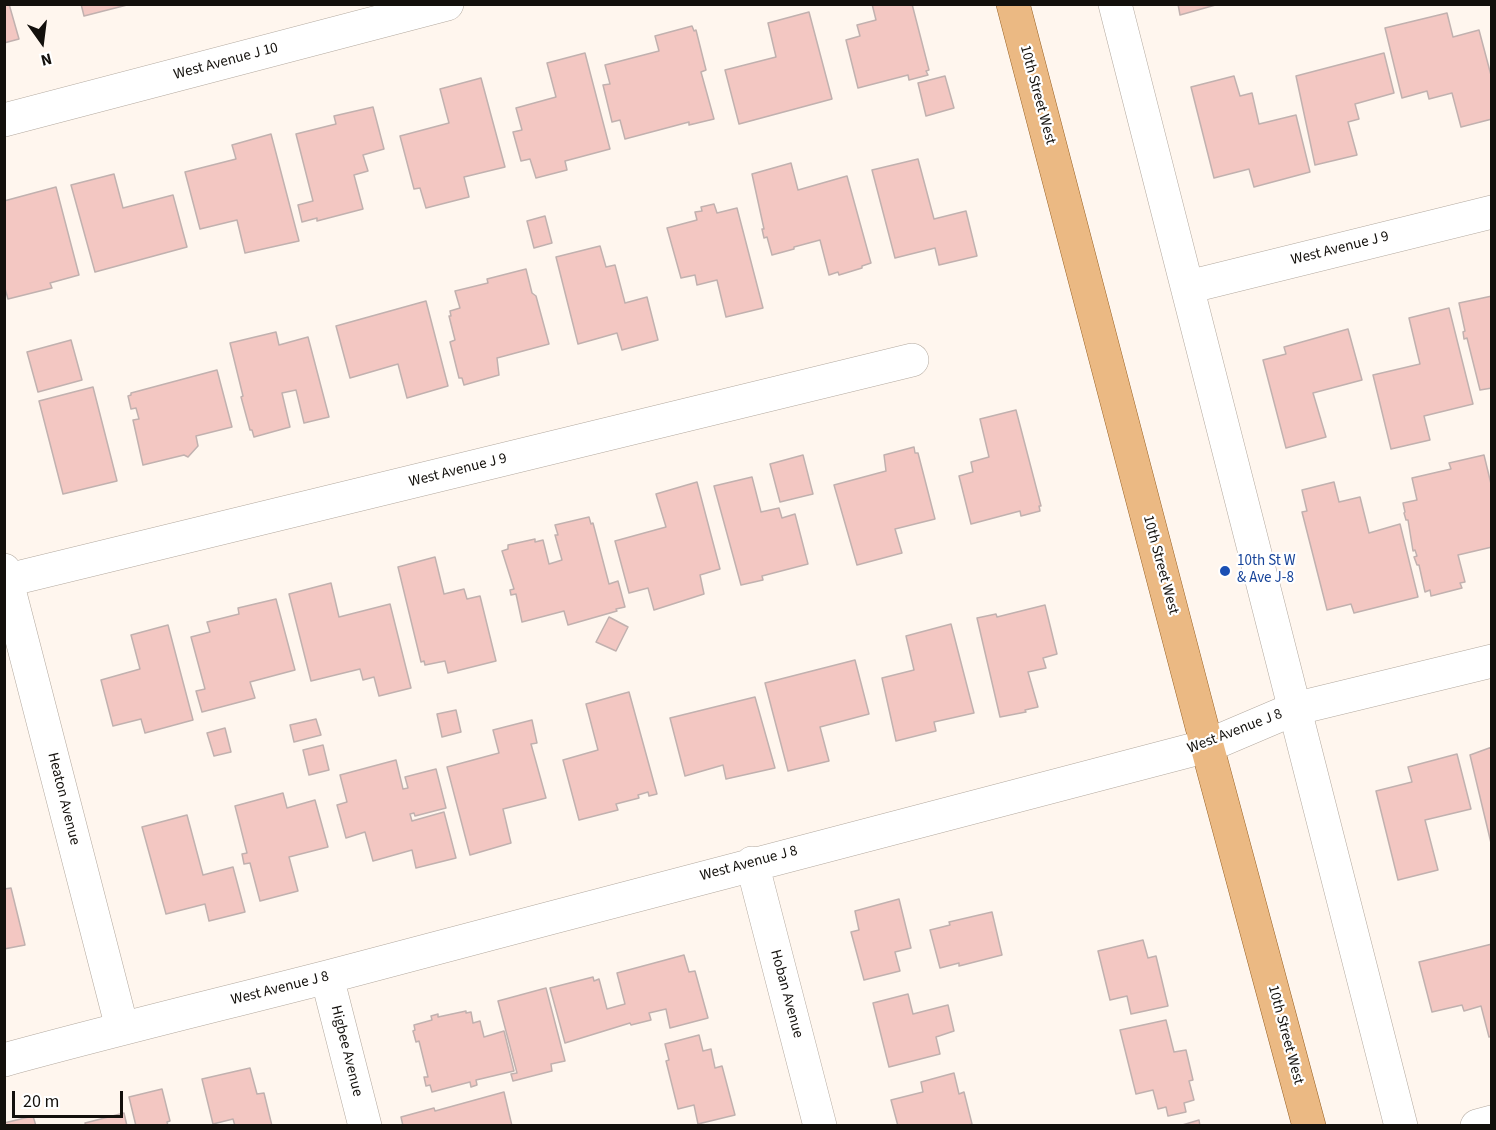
<!DOCTYPE html>
<style>
body{margin:0}
#map{position:relative;width:1496px;height:1130px;overflow:hidden;background:#fff6ee;font-family:"Source Sans 3",sans-serif}
canvas{display:block}
.frame{position:absolute;inset:0;border:6px solid #13100c;pointer-events:none}
.north{position:absolute;left:12px;top:12px;width:60px;height:60px;-webkit-text-stroke:4px #fff;paint-order:stroke;rotate:166deg;font-size:16px;font-weight:700;line-height:24px;text-align:center;color:#13100c}
.north::after{content:'';display:block;margin:auto;width:21px;height:27px;background:#13100c;clip-path:polygon(50% 0,100% 100%,50% 72%,0 100%)}
.scale{position:absolute;left:12px;top:1091px;width:111px;height:27px;box-sizing:border-box;border:3px solid #13100c;border-top:0;padding-left:8px;font-size:18px;line-height:21px;white-space:nowrap;color:#13100c;-webkit-text-stroke:4px #fff;paint-order:stroke}
</style>
<div id="map">
<canvas width="1496" height="1130"></canvas>
<div class="frame"></div>
<div class="north">N</div>
<div class="scale">20 m</div>
</div>
<script>
const g = document.querySelector('canvas').getContext('2d');
g.lineJoin = 'round';
function fillPath(path, color) { g.fillStyle = color; g.fill(path, 'evenodd'); }
function trace(path, color, width, dash) { g.strokeStyle = color; g.lineWidth = width; g.lineCap = dash ? 'butt' : 'round'; g.setLineDash(dash || []); g.stroke(path); }
function label(font, color, halo, rows, align = 'center') {
  g.font = font + ' "Source Sans 3",sans-serif'; g.lineWidth = 4.5; g.setLineDash([]); g.textBaseline = 'middle'; g.strokeStyle = halo; g.fillStyle = color; for (const [text, x, y, turn = 0] of rows) {
    g.save(); g.translate(x, y); g.rotate((+turn || 0) * Math.PI / 180); g.textAlign = isNaN(turn) ? turn : align; if (halo) g.strokeText(text, 0, 0); g.fillText(text, 0, 0); g.restore();
  }
}
const building = new Path2D(`
 M 4,4 L 9,4 L 19,39 L 4,43 Z
 M 81,4 L 127,4 L 127,5 L 84,16 Z
 M 872,4 L 912,4 L 929,70 L 926,71 L 928,75 L 909,80 L 908,75 L 858,88 L 846,40 L 860,36 L 857,25 L 876,20 Z
 M 1178,4 L 1219,4 L 1180,15 Z
 M 809,12 L 832,99 L 739,124 L 725,70 L 776,57 L 768,23 Z
 M 1447,13 L 1453,37 L 1479,30 L 1492,79 L 1492,119 L 1461,127 L 1452,93 L 1429,99 L 1427,91 L 1402,98 L 1385,28 Z
 M 692,26 L 694,31 L 696,30 L 706,70 L 701,72 L 714,119 L 689,125 L 689,122 L 625,139 L 620,120 L 612,122 L 603,85 L 610,84 L 605,65 L 659,51 L 655,36 Z
 M 585,53 L 610,149 L 565,161 L 567,170 L 536,178 L 530,159 L 521,161 L 513,132 L 522,130 L 516,108 L 556,97 L 547,63 Z
 M 1384,53 L 1394,93 L 1355,104 L 1359,119 L 1348,122 L 1357,155 L 1315,165 L 1296,76 Z
 M 945,76 L 954,108 L 926,116 L 918,83 Z
 M 1234,76 L 1240,96 L 1252,93 L 1259,124 L 1296,115 L 1310,172 L 1254,187 L 1249,169 L 1214,178 L 1191,87 Z
 M 481,78 L 505,167 L 464,177 L 469,197 L 426,208 L 420,188 L 414,189 L 400,136 L 449,123 L 440,89 Z
 M 373,107 L 384,149 L 363,155 L 368,171 L 354,175 L 363,209 L 317,221 L 317,218 L 302,222 L 298,205 L 313,201 L 296,134 L 336,124 L 334,116 Z
 M 271,134 L 299,241 L 245,253 L 237,220 L 200,229 L 185,172 L 236,159 L 232,145 Z
 M 918,159 L 934,219 L 966,211 L 977,256 L 939,265 L 935,248 L 895,258 L 872,170 Z
 M 791,163 L 798,190 L 847,176 L 871,263 L 862,266 L 862,268 L 839,275 L 838,272 L 829,275 L 820,240 L 794,247 L 794,249 L 772,255 L 767,237 L 764,238 L 762,229 L 764,229 L 752,174 Z
 M 114,174 L 123,208 L 173,195 L 187,247 L 95,272 L 71,185 Z
 M 56,187 L 79,275 L 50,283 L 52,288 L 8,299 L 4,285 L 4,201 Z
 M 714,204 L 717,213 L 737,208 L 763,308 L 726,317 L 717,280 L 697,285 L 695,275 L 681,278 L 667,228 L 697,220 L 695,212 L 702,211 L 701,207 Z
 M 545,216 L 552,243 L 534,248 L 527,221 Z
 M 600,246 L 606,267 L 615,265 L 625,303 L 647,297 L 658,340 L 622,350 L 617,333 L 578,344 L 556,257 Z
 M 526,269 L 532,293 L 536,296 L 549,344 L 497,358 L 499,375 L 464,385 L 462,378 L 459,378 L 450,342 L 455,340 L 449,316 L 451,316 L 450,311 L 460,308 L 455,291 L 488,283 L 487,279 Z
 M 1492,296 L 1492,388 L 1480,390 L 1467,338 L 1464,339 L 1463,332 L 1465,331 L 1459,303 Z
 M 426,301 L 448,386 L 407,398 L 398,364 L 350,378 L 336,326 Z
 M 1449,308 L 1473,404 L 1424,416 L 1430,440 L 1391,449 L 1373,375 L 1420,364 L 1409,318 Z
 M 1348,329 L 1362,380 L 1313,393 L 1326,437 L 1286,448 L 1263,360 L 1286,354 L 1284,347 Z
 M 276,332 L 279,345 L 308,337 L 329,417 L 304,423 L 296,390 L 282,393 L 290,427 L 254,437 L 252,430 L 250,430 L 241,397 L 243,396 L 230,343 Z
 M 71,340 L 82,380 L 38,392 L 27,352 Z
 M 217,370 L 232,427 L 196,436 L 198,446 L 188,457 L 184,455 L 143,465 L 133,420 L 139,419 L 136,408 L 131,409 L 128,396 L 131,395 L 131,393 Z
 M 93,387 L 117,481 L 63,494 L 39,401 Z
 M 1016,410 L 1041,506 L 1039,506 L 1040,511 L 1021,516 L 1020,511 L 971,524 L 959,476 L 973,472 L 971,462 L 989,457 L 980,419 Z
 M 914,447 L 915,453 L 918,453 L 935,519 L 895,529 L 902,553 L 857,565 L 834,485 L 886,471 L 884,455 Z
 M 803,455 L 813,494 L 780,502 L 770,464 Z
 M 1484,455 L 1492,488 L 1492,547 L 1458,555 L 1465,582 L 1460,583 L 1462,588 L 1431,596 L 1430,590 L 1425,592 L 1419,565 L 1417,565 L 1414,557 L 1417,556 L 1415,550 L 1413,551 L 1408,520 L 1406,520 L 1404,513 L 1405,512 L 1403,503 L 1417,500 L 1412,478 L 1451,469 L 1449,463 Z
 M 752,477 L 761,512 L 779,508 L 782,518 L 795,514 L 808,564 L 762,576 L 763,580 L 741,585 L 714,486 Z
 M 697,482 L 720,569 L 700,575 L 704,594 L 654,610 L 648,588 L 629,593 L 615,541 L 666,527 L 656,494 Z
 M 1334,482 L 1339,502 L 1360,497 L 1369,533 L 1400,524 L 1418,597 L 1354,613 L 1351,604 L 1327,610 L 1302,512 L 1307,511 L 1302,490 Z
 M 589,517 L 591,524 L 593,523 L 609,584 L 618,581 L 625,607 L 616,609 L 617,611 L 568,625 L 564,611 L 522,622 L 516,594 L 511,595 L 510,590 L 514,589 L 502,551 L 508,549 L 508,545 L 535,539 L 535,542 L 543,540 L 549,564 L 562,560 L 555,535 L 558,535 L 555,525 Z
 M 435,557 L 444,594 L 464,589 L 467,599 L 480,596 L 496,661 L 448,673 L 445,661 L 425,665 L 424,661 L 421,662 L 398,567 Z
 M 331,583 L 339,617 L 390,604 L 411,688 L 379,696 L 374,677 L 363,680 L 360,669 L 311,681 L 289,594 Z
 M 276,599 L 295,670 L 250,682 L 255,698 L 202,712 L 196,691 L 205,689 L 191,637 L 210,632 L 207,622 L 239,614 L 238,608 Z
 M 1045,605 L 1057,654 L 1043,658 L 1046,668 L 1028,672 L 1038,707 L 1025,710 L 1026,712 L 1000,717 L 977,618 L 996,614 L 997,617 Z
 M 609,617 L 628,627 L 616,651 L 596,642 Z
 M 951,624 L 974,713 L 934,722 L 936,731 L 896,741 L 882,678 L 914,670 L 906,636 Z
 M 168,625 L 193,720 L 145,733 L 141,719 L 113,726 L 101,680 L 140,669 L 131,635 Z
 M 855,660 L 869,714 L 820,727 L 829,761 L 788,771 L 765,683 Z
 M 629,692 L 657,794 L 649,796 L 648,792 L 638,795 L 639,798 L 616,804 L 618,810 L 579,820 L 563,760 L 598,750 L 586,704 Z
 M 755,697 L 775,768 L 726,779 L 723,765 L 685,776 L 670,718 Z
 M 456,710 L 461,732 L 442,737 L 437,714 Z
 M 316,719 L 321,735 L 294,742 L 290,725 Z
 M 532,720 L 537,743 L 531,744 L 546,798 L 503,809 L 511,843 L 470,855 L 447,767 L 499,753 L 493,730 Z
 M 225,728 L 231,752 L 214,756 L 207,733 Z
 M 323,745 L 329,770 L 309,775 L 303,750 Z
 M 1492,747 L 1492,843 L 1491,843 L 1470,755 Z
 M 1457,754 L 1471,809 L 1425,820 L 1438,870 L 1398,880 L 1376,791 L 1412,782 L 1408,767 Z
 M 396,760 L 403,789 L 408,788 L 405,777 L 436,769 L 446,808 L 415,816 L 414,813 L 410,814 L 412,821 L 444,812 L 456,858 L 416,868 L 412,850 L 373,861 L 365,832 L 346,838 L 337,805 L 347,802 L 340,775 Z
 M 283,793 L 287,808 L 315,800 L 328,847 L 289,857 L 298,891 L 260,901 L 250,863 L 244,864 L 242,854 L 247,853 L 235,806 Z
 M 187,815 L 203,875 L 233,867 L 245,912 L 209,921 L 205,904 L 166,914 L 142,827 Z
 M 11,888 L 25,945 L 4,949 L 4,889 Z
 M 899,899 L 911,948 L 895,952 L 900,971 L 864,980 L 851,932 L 859,930 L 855,911 Z
 M 992,912 L 1002,955 L 959,966 L 959,963 L 940,968 L 930,930 L 950,925 L 949,922 Z
 M 1143,940 L 1148,958 L 1156,956 L 1168,1006 L 1131,1014 L 1127,996 L 1110,1000 L 1098,951 Z
 M 1492,944 L 1492,1036 L 1489,1037 L 1481,1006 L 1464,1011 L 1462,1005 L 1432,1012 L 1419,962 Z
 M 684,955 L 689,972 L 695,971 L 708,1018 L 670,1028 L 666,1009 L 649,1013 L 651,1020 L 631,1025 L 630,1023 L 565,1043 L 550,988 L 593,977 L 594,981 L 599,979 L 607,1009 L 625,1004 L 617,973 Z
 M 546,988 L 565,1061 L 551,1064 L 552,1071 L 513,1081 L 511,1074 L 517,1073 L 498,1001 Z
 M 908,994 L 913,1014 L 948,1005 L 954,1031 L 936,1037 L 940,1054 L 889,1067 L 873,1003 Z
 M 466,1011 L 466,1013 L 471,1012 L 473,1023 L 480,1021 L 484,1037 L 504,1031 L 514,1071 L 476,1080 L 477,1085 L 471,1087 L 470,1082 L 432,1092 L 430,1085 L 426,1086 L 424,1077 L 428,1077 L 419,1041 L 416,1042 L 413,1031 L 415,1030 L 414,1025 L 432,1020 L 431,1016 L 438,1014 L 438,1017 Z
 M 1166,1020 L 1174,1052 L 1186,1050 L 1193,1080 L 1189,1081 L 1194,1100 L 1184,1103 L 1186,1112 L 1168,1116 L 1166,1107 L 1158,1109 L 1153,1090 L 1136,1094 L 1120,1030 Z
 M 699,1035 L 703,1051 L 711,1049 L 715,1068 L 722,1066 L 735,1115 L 698,1124 L 694,1105 L 678,1109 L 666,1061 L 669,1060 L 665,1044 Z
 M 250,1068 L 257,1094 L 264,1093 L 272,1126 L 235,1126 L 233,1119 L 213,1124 L 202,1079 Z
 M 954,1073 L 959,1094 L 964,1092 L 972,1124 L 965,1126 L 898,1126 L 891,1100 L 923,1092 L 921,1082 Z
 M 162,1089 L 170,1121 L 167,1122 L 168,1126 L 136,1126 L 129,1097 Z
 M 504,1092 L 512,1126 L 403,1126 L 401,1117 L 434,1108 L 435,1111 Z
 M 124,1113 L 127,1126 L 86,1126 L 85,1123 Z
 M 33,1116 L 36,1126 L 4,1126 L 4,1123 Z
 M 1199,1120 L 1200,1126 L 1179,1126 Z`);
fillPath(building, '#f3c7c2');
trace(building, '#c1b1af', 1.5);
const minor = new Path2D(`
 M 1115,4 L 1401,1126
 M 4,120 L 447,4
 M 1188,287 L 1492,212
 M 4,570 L 122,1028
 M 4,581 L 912,360
 M 752,863 L 820,1126
 M 327,977 L 365,1126
 M 4,1060 C 113,1030 222,1004 331,976 C 623,899 915,821 1207,746
 M 1477,1126 L 1492,1122`);
const tertiary = new Path2D(`
 M 1207,746 L 1294,709 L 1492,661`);
const primary = new Path2D(`
 M 1013,4 L 1207,746 L 1309,1126`);
trace(minor, '#b3a99f', 34);
trace(tertiary, '#b3a99f', 34);
trace(primary, '#966024', 34);
trace(minor, '#fff', 33);
trace(tertiary, '#fff', 33);
trace(primary, '#ebb983', 33);
for (const [x, y, r, color] of [
 [1225,571,6,"#1a4fb4"]
]) { const dot = new Path2D(); dot.arc(x, y, r, 0, 2 * Math.PI); g.fillStyle = color; g.fill(dot); trace(dot, '#fff', 2); }
label('15px', '#13100c', '#fff', [
 ["West Avenue J 10",226,62,-15],
 ["10th Street West",1037,95,75],
 ["West Avenue J 9",1340,249,-14],
 ["West Avenue J 9",458,471,-14],
 ["10th Street West",1160,565,75],
 ["West Avenue J 8",1235,732,-21],
 ["Heaton Avenue",63,799,76],
 ["West Avenue J 8",749,864,-15],
 ["West Avenue J 8",280,989,-14],
 ["Hoban Avenue",786,994,75],
 ["10th Street West",1285,1035,75],
 ["Higbee Avenue",346,1051,76]
]);
label('15px', '#164399', '#fff', [
 ["10th St W",1237,562],
 ["& Ave J-8",1237,579]
], 'left');
</script>
